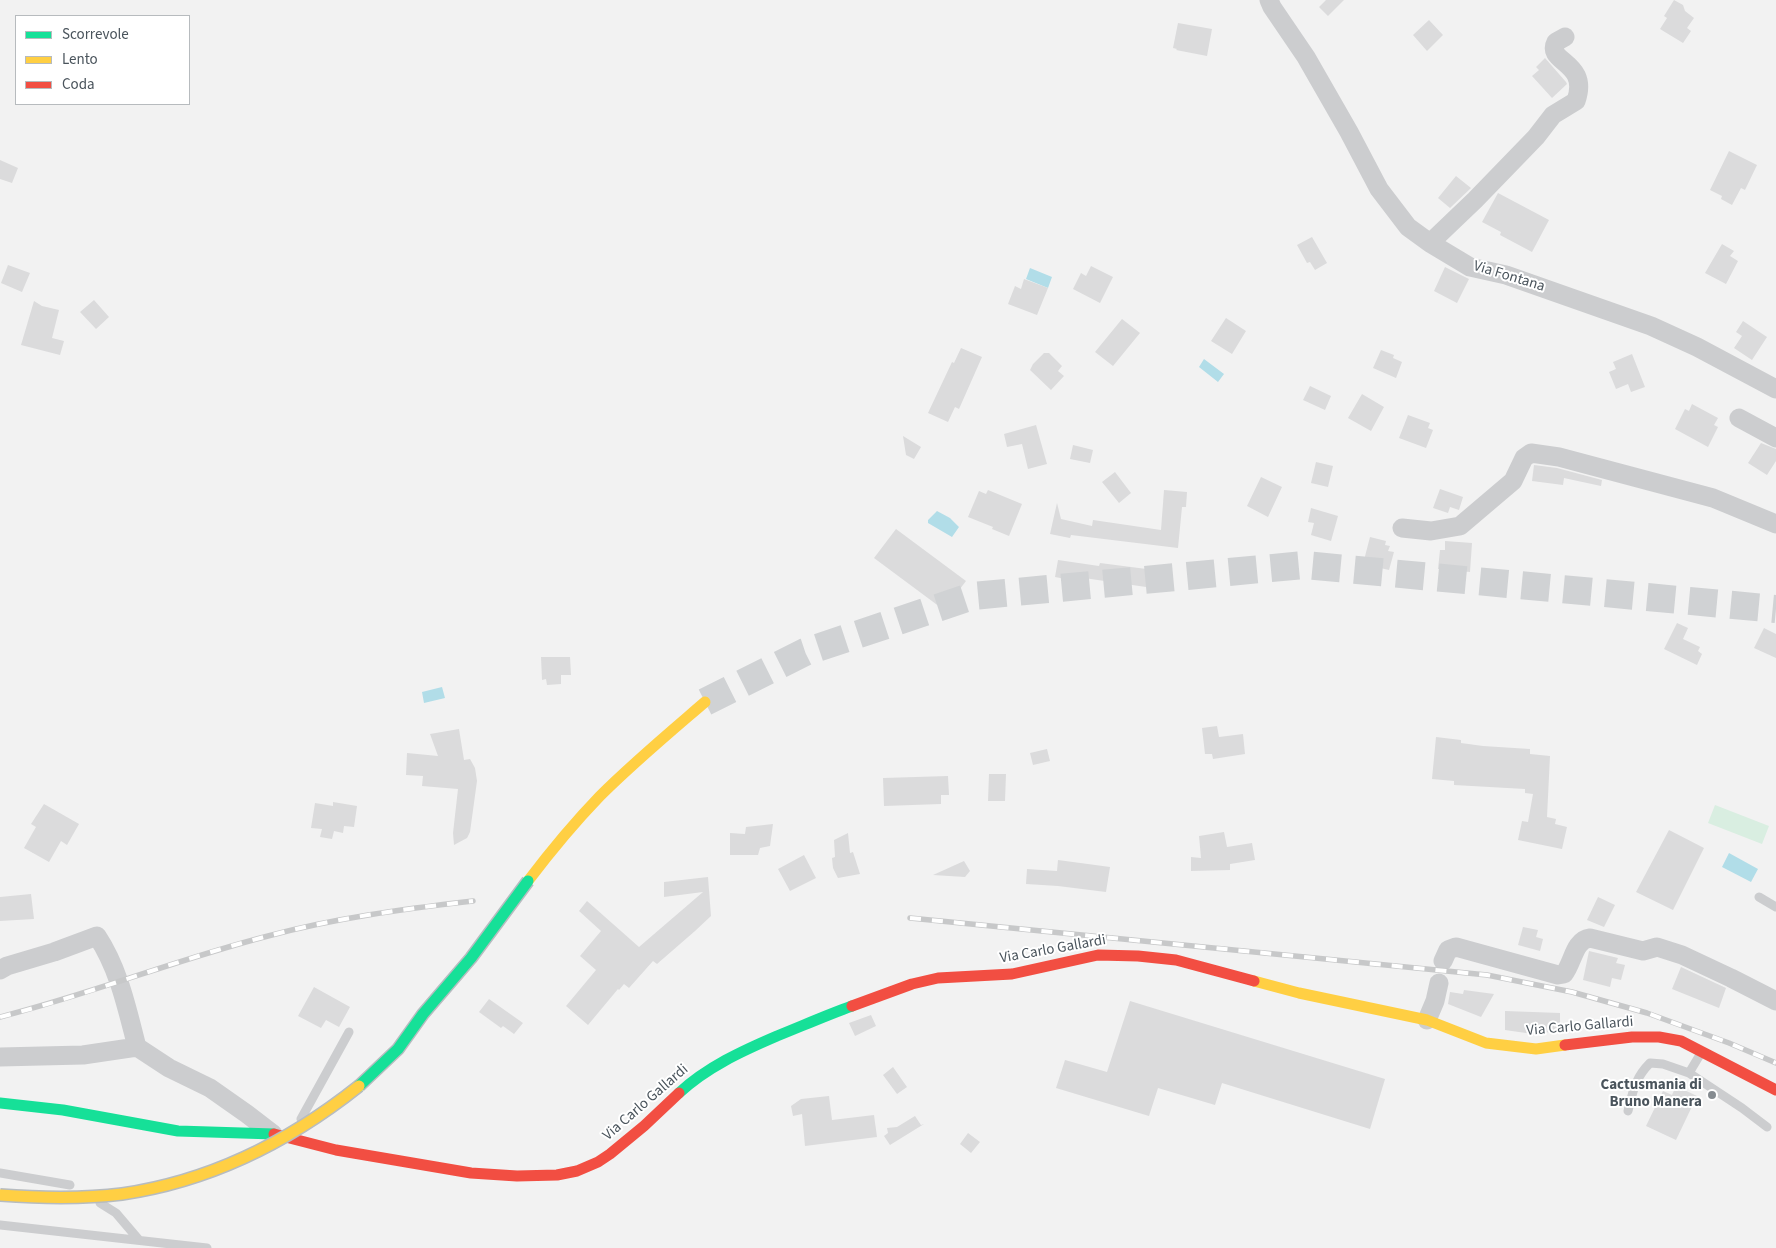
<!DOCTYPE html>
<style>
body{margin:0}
#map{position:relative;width:1776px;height:1248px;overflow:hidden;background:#f2f2f2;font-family:"Source Sans 3",sans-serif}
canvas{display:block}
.legend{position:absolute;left:15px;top:15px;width:175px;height:90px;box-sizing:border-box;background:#fff;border:1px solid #b7bbbe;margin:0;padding:6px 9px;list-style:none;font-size:15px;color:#4a545c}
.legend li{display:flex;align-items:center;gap:10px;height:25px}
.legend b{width:25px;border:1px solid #b7bbbe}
</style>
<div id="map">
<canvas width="1776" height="1248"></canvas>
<ul class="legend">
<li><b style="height:6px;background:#16e098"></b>Scorrevole</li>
<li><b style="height:6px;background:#ffcf43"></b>Lento</li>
<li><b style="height:6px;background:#f24e42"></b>Coda</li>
</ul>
</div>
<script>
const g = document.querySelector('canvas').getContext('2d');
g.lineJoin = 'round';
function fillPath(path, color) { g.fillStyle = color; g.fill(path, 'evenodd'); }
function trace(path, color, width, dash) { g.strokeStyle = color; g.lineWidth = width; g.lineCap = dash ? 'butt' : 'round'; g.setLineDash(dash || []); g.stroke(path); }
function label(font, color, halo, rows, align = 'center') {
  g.font = font + ' "Source Sans 3",sans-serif'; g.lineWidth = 4; g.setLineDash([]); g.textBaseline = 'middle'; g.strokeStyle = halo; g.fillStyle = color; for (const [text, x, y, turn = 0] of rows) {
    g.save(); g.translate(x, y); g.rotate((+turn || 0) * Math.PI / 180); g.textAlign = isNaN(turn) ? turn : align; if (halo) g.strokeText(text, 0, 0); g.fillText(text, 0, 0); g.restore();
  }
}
fillPath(new Path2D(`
 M 1715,805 L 1769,826 L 1762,844 L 1708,823 Z`), '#d9eee1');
fillPath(new Path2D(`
 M 1030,268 L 1052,277 L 1048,288 L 1026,279 Z
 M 1204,359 L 1224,374 L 1218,382 L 1199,367 Z
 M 937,511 L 950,518 L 959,527 L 952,537 L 928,523 L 928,520 Z
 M 442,687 L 445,698 L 424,703 L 422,692 Z
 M 1729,853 L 1758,869 L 1751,882 L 1722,867 Z`), '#b1dde8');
fillPath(new Path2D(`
 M 1326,0 L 1344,0 L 1328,16 L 1319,7 Z
 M 1674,0 L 1683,5 L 1685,11 L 1694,18 L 1687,28 L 1691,31 L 1683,43 L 1660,29 L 1667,18 L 1664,16 Z
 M 1429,20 L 1443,35 L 1427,51 L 1413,35 Z
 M 1178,23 L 1212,29 L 1207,56 L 1176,50 L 1177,49 L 1173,48 Z
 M 1545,58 L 1566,82 L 1567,84 L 1552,98 L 1532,76 L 1539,70 L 1536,67 Z
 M 1729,151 L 1757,165 L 1745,190 L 1741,188 L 1732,205 L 1721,199 L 1722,196 L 1710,190 Z
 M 0,160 L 18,168 L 12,183 L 0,179 Z
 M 1456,176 L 1471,188 L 1450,208 L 1438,198 Z
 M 1498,193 L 1549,220 L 1532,252 L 1500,235 L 1501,232 L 1482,222 Z
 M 1312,237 L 1327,263 L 1315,270 L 1310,262 L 1307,263 L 1297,245 Z
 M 1722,244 L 1734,251 L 1730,256 L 1738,261 L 1726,284 L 1705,273 Z
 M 8,265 L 30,273 L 22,292 L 1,283 Z
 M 1091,266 L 1113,277 L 1100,303 L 1073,289 L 1081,273 L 1086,276 Z
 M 1445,267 L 1469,279 L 1457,303 L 1434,291 Z
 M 1024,279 L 1048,288 L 1037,315 L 1008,304 L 1015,286 L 1021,289 Z
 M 94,300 L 109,317 L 96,329 L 80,312 Z
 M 34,301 L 42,306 L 59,310 L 52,338 L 64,341 L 60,355 L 21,345 Z
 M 1226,318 L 1246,331 L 1232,354 L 1211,341 Z
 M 1122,319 L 1140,333 L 1113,366 L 1095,352 Z
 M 1743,321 L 1767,337 L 1752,360 L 1734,348 L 1742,336 L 1736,332 Z
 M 961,348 L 982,357 L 959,409 L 955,407 L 948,422 L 928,413 L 952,362 L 954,363 Z
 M 1381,350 L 1394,355 L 1393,358 L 1402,362 L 1396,378 L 1373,368 Z
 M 1044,353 L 1049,353 L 1062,366 L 1058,371 L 1064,376 L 1051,390 L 1030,370 L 1033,364 Z
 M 1632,354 L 1645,387 L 1631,392 L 1628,384 L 1616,389 L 1609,372 L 1616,369 L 1613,362 Z
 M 1310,386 L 1331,396 L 1325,410 L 1303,400 Z
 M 1362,394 L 1384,407 L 1371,431 L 1348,418 Z
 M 1692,404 L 1718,418 L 1714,425 L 1718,427 L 1708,447 L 1675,429 L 1685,409 L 1689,411 Z
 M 1408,415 L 1430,423 L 1428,428 L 1433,430 L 1426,448 L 1399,438 Z
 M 1036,425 L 1047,464 L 1028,469 L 1022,444 L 1007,447 L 1004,434 Z
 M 903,436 L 921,447 L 914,459 L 906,455 Z
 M 1761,443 L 1776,449 L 1776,461 L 1767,475 L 1748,463 Z
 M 1073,445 L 1093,450 L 1090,463 L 1070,459 Z
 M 1316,462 L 1333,466 L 1328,487 L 1311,483 Z
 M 1534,465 L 1557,468 L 1602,480 L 1601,486 L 1564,478 L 1563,485 L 1532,481 Z
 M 1115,472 L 1131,493 L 1119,503 L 1102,482 Z
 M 1261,477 L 1282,487 L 1268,517 L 1247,506 Z
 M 1440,489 L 1463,497 L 1459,510 L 1450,507 L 1448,513 L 1433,508 Z
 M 988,490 L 1022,504 L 1009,536 L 992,529 L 993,527 L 968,517 L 979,491 L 986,494 Z
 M 1164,490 L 1187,492 L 1186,507 L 1182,507 L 1178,548 L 1071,535 L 1070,538 L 1050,534 L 1057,503 L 1061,519 L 1092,526 L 1093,520 L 1161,530 Z
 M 1311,508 L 1338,516 L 1331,541 L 1311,535 L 1314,523 L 1308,522 Z
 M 896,529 L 966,581 L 944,610 L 874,558 Z
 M 1370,537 L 1386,541 L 1385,545 L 1390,546 L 1388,551 L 1394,552 L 1389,570 L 1363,564 Z
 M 1445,541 L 1472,543 L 1470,572 L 1438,569 L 1440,550 L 1445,550 Z
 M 1058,560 L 1099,566 L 1100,563 L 1162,571 L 1160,589 L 1077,577 L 1076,581 L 1055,577 Z
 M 1677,623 L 1688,628 L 1683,639 L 1700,647 L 1698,651 L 1702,654 L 1697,665 L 1664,649 Z
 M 1764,628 L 1776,634 L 1776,658 L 1754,648 Z
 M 541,657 L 570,657 L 571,675 L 561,675 L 561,684 L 547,685 L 546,679 L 542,680 Z
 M 1217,726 L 1219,737 L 1243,734 L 1245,754 L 1213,759 L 1212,754 L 1205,754 L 1202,728 Z
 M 459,729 L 464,760 L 470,759 L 475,768 L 477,781 L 470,832 L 467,838 L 454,845 L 453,833 L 458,789 L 422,786 L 423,776 L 406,775 L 407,753 L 438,756 L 430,734 Z
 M 1436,737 L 1461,740 L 1461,743 L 1483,746 L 1530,749 L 1530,754 L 1550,756 L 1547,817 L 1556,819 L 1555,824 L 1567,827 L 1562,849 L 1518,840 L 1522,821 L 1528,822 L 1533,794 L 1525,793 L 1525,789 L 1454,785 L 1454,781 L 1432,779 Z
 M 1047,749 L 1050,761 L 1033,765 L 1030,753 Z
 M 989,774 L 1006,774 L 1005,801 L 988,801 Z
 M 948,776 L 949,795 L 941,795 L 941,804 L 884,806 L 883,778 Z
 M 333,802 L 357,806 L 354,827 L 344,826 L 343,833 L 334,831 L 332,839 L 320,837 L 322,829 L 311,828 L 315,803 L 333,806 Z
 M 44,804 L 79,824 L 67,845 L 61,841 L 49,862 L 24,848 L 36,827 L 31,824 Z
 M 773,824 L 770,846 L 760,848 L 758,855 L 730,855 L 730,833 L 745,834 L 746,827 Z
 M 1669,830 L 1704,848 L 1673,910 L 1636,892 Z
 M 1224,832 L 1227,847 L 1252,843 L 1255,860 L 1230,864 L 1230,870 L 1191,871 L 1191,857 L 1201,858 L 1199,836 Z
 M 848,833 L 850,853 L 853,852 L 860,874 L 838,878 L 833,868 L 832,858 L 835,857 L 834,840 Z
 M 804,855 L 816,878 L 790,891 L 778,869 Z
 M 1058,860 L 1110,867 L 1106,892 L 1058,886 L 1026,884 L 1027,869 L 1057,871 Z
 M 964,861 L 970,871 L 965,877 L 933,875 Z
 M 708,877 L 711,916 L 695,931 L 657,964 L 653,961 L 629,988 L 624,984 L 619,990 L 618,989 L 588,1025 L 566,1006 L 596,970 L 580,956 L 601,931 L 579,911 L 587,901 L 639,947 L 703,892 L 664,897 L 664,882 Z
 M 31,894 L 34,919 L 0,921 L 0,897 Z
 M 1598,897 L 1615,905 L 1604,927 L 1587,920 Z
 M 1523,927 L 1538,930 L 1536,937 L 1543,939 L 1540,951 L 1518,945 Z
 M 1589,951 L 1618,958 L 1616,963 L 1625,965 L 1621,980 L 1612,978 L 1610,987 L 1583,980 Z
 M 1681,967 L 1726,988 L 1719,1008 L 1672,989 Z
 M 314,987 L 350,1007 L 339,1027 L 326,1020 L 321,1028 L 298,1016 Z
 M 1464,990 L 1494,994 L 1481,1017 L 1448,1004 L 1450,992 L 1463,994 Z
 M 489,999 L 523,1023 L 514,1034 L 503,1026 L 501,1028 L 479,1012 Z
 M 1130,1001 L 1385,1079 L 1370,1129 L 1222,1083 L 1215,1105 L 1158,1088 L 1149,1116 L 1056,1088 L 1065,1060 L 1107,1072 Z
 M 1505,1011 L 1560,1013 L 1560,1031 L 1533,1034 L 1505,1030 Z
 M 871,1015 L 876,1026 L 855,1036 L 849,1023 Z
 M 893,1067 L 907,1087 L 897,1094 L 883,1075 Z
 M 1676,1086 L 1697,1096 L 1676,1140 L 1646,1126 L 1663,1091 L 1672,1095 Z
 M 829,1096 L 832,1120 L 874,1115 L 877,1137 L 805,1146 L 802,1114 L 793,1116 L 791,1106 L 801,1099 Z
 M 915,1116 L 921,1125 L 924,1124 L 890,1145 L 884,1136 L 888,1133 L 887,1128 L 897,1127 Z
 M 968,1133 L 980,1142 L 971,1153 L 960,1144 Z`), '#dbdbdc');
trace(new Path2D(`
 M 705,702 L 805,652 L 973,596 L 1304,565 L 1776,609`), '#d0d2d4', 28, [28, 14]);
trace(new Path2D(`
 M 1759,897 L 1776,907
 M 1701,1053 L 1689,1073 L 1742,1108 L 1767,1127
 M 1628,1111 C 1633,1091 1635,1078 1650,1063 L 1663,1064 L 1689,1073
 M 301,1119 L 349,1032
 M 0,1173 L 70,1185
 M 100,1203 L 116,1213 L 139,1240
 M 0,1225 L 207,1248`), '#cccdcf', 9);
trace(new Path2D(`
 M 1269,0 L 1272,7 L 1306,57 L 1349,132 L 1379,189 L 1408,227 L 1430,243 L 1470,267 L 1506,275 L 1651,326 L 1697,347 L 1776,389
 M 1430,243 L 1475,200 L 1536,137 L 1553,115 L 1576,101 C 1590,61 1545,63 1556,42 L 1565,37
 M 1739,418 L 1776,438
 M 1402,528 L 1431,531 L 1460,526 L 1513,481 L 1524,458 L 1531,453 L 1559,457 L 1713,498 L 1776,524
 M 1443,961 L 1448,950 L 1456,947 L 1558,975 L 1564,974 C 1573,963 1574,940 1590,938 L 1643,951 L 1657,947 L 1682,955 L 1731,978 L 1776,1001
 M 0,970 L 7,966 L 54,952 L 97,936 C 119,969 127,1009 137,1047 L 169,1068 L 210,1088 L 247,1114 L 273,1134
 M 1427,1020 L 1435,1001 L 1439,983
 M 0,1057 L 83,1055 L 137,1047`), '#cccdcf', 19);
trace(new Path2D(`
 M 679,1093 C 707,1067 742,1051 777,1036 C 802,1026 827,1015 852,1006
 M 0,1103 L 63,1110 L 178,1131 L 274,1134`), '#16e098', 11);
trace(new Path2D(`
 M 528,881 C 550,852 574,823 600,796 C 633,763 669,733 705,702
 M 1254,981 L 1299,993 L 1427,1020 L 1486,1043 L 1536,1049 L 1565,1045`), '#ffcf43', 11);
trace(new Path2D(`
 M 852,1006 L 912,984 L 938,978 L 1012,974 L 1098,955 L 1138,956 L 1176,960 L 1254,981
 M 1565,1045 L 1632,1037 L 1659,1037 L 1681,1041 L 1776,1090
 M 274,1134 L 336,1150 L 471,1173 L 517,1176 L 557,1175 L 577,1171 L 598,1162 L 610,1154 L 644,1126 L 679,1093`), '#f24e42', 11);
const rail = new Path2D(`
 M 910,918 L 1487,975 L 1572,992 L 1647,1013 L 1729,1043 L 1776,1063
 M 0,1017 C 91,994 178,959 268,936 C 335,918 404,909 473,901`);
trace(rail, '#c7c8c9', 5.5);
trace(rail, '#fff', 4, [11]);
const fastBridge = new Path2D(`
 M 359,1086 L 398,1049 L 423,1014 L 471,958 L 528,881`);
const slowBridge = new Path2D(`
 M 0,1195 C 40,1198 82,1199 122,1194 C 211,1181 290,1141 359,1086`);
trace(fastBridge, '#b7bcc0', 14, []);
trace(slowBridge, '#b7bcc0', 14, []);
trace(fastBridge, '#16e098', 11);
trace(slowBridge, '#ffcf43', 11);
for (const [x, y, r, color] of [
 [1712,1095,5,"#858b90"]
]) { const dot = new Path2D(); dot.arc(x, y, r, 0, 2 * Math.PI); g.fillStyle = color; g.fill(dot); trace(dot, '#fff', 2); }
label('15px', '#4a545c', '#fff', [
 ["Via Fontana",1509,277,17],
 ["Via Carlo Gallardi",1053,950,-10],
 ["Via Carlo Gallardi",1580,1027,-5],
 ["Via Carlo Gallardi",646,1103,-41]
]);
label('bold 15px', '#4a545c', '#fff', [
 ["Cactusmania di",1702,1086],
 ["Bruno Manera",1702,1103]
], 'right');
</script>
